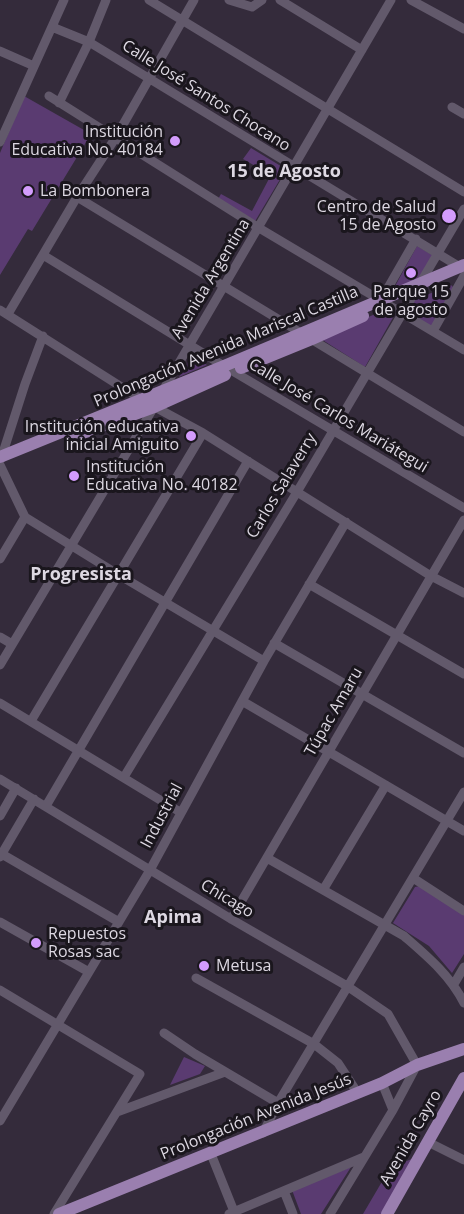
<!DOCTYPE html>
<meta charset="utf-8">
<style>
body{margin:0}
canvas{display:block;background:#342b3b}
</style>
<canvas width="464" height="1214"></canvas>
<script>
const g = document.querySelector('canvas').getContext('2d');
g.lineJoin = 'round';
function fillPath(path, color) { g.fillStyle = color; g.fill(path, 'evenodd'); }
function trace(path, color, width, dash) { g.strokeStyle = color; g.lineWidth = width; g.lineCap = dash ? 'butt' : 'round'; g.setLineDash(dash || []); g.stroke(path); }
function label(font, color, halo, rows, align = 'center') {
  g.font = font + ' "Open Sans",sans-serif'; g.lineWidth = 6; g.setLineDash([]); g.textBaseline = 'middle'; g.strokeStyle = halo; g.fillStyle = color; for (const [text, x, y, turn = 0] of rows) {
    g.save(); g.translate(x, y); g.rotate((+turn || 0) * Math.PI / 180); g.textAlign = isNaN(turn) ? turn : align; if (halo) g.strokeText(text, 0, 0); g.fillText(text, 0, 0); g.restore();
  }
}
fillPath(new Path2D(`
 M 24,96 L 91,134 L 32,231 L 28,229 L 0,275 L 0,153 Z
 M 251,148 L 284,168 L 285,171 L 254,223 L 217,201 L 221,194 L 252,211 L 271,175 L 243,159 Z
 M 417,246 L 434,256 L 419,282 L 396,290 L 394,288 Z
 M 451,285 L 455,289 L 432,327 L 408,313 L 414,300 Z
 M 388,308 L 395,314 L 365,367 L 321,339 Z
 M 192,355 L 207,365 L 179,377 Z
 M 420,886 L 464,914 L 464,954 L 452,973 L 429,946 L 393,923 L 415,887 Z
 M 184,1057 L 205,1066 L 200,1074 L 170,1085 Z
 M 414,1158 L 381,1214 L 363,1214 L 390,1168 Z
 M 351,1167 L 321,1214 L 301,1214 L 292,1190 Z`), '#5a3b71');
trace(new Path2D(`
 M 149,0 L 464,192
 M 229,0 L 252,7 L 262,0
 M 280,0 L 362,50
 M 411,0 L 464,29
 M 52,27 L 89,42 L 463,269
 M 0,51 L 34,66
 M 49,96 L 259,228 L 464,350
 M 59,103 L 89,42 L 106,0
 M 452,107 L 464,114
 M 0,142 L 64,0
 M 77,197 L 464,432
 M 43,255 L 224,366 L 464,508
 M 381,300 L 416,239
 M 0,310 L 142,400 L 203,433 L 431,576 L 464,593
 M 8,314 L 77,197 L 116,137 L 194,0
 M 433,331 L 464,276
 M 162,392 L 391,0
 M 1,459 L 25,384 L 43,336
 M 0,465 L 25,517 L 119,575 L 264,661
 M 0,559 L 25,517
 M 309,584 L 464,674
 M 0,637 L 12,644
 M 274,643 L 464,753
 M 0,665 L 154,407
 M 242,701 L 464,831
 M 0,703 L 180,812
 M 31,721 L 203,433
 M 124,777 L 297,492 L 464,209
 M 0,779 L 231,919 L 347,986 L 388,1014 L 417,1065 L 393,1110 L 330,1214
 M 46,806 L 248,461
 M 0,816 L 16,788
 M 0,853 L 119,922
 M 0,857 L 34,799
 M 267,858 L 404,936 C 427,956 450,975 464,1003
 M 413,878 L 464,911
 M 323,890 L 386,785
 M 231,919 L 464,520
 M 0,922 L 89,972
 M 196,978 L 314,1044 L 338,1063 L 357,1092
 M 454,984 L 464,967
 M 0,990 L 140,1074 L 54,1214
 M 164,1033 L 195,1054 L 278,1103
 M 382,1083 L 393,1110
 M 117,1112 L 225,1072
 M 0,1121 L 150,870 L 264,661 L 346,522
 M 263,1133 L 278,1103 L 464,792
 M 428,1142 L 464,1160
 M 211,1154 L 235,1214
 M 284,1191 L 293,1214
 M 229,1214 L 364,1157`), '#62596b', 9);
trace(new Path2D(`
 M 241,368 L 312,339 L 363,316
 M 74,436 L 154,407 L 225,375
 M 0,457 L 224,366 L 464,265
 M 59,1214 L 382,1083 L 417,1065 L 464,1049
 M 387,1214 L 464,1078`), '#9a7faf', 12);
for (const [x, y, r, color] of [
 [175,141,6,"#d39cfc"],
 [28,191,6,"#d39cfc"],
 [449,216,8,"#d39cfc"],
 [411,273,6,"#d39cfc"],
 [191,436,6,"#d39cfc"],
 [74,476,6,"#d39cfc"],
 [36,943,6,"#d39cfc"],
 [204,966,6,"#d39cfc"]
]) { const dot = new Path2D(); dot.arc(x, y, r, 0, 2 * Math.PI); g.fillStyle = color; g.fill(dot); trace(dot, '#1a161d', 2); }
label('16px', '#ddd8e2', '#1a161d', [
 ["Calle José Santos Chocano",206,96,32],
 ["Avenida Argentina",211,279,-59],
 ["Prolongación Avenida Mariscal Castilla",226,347,-23],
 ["Calle José Carlos Mariátegui",338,416,31],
 ["Carlos Salaverry",282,486,-59],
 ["Túpac Amaru",334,712,-60],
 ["Industrial",162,816,-62],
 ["Chicago",227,899,31],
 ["Prolongación Avenida Jesús",256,1117,-22],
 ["Avenida Cayro",411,1138,-60]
]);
label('16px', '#ddd8e2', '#1a161d', [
 ["Institución",163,132,"right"],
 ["Educativa No. 40184",163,150,"right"],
 ["La Bombonera",40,191],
 ["Centro de Salud",436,207,"right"],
 ["15 de Agosto",436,225,"right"],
 ["Parque 15",411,292,"center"],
 ["de agosto",411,310,"center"],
 ["Institución educativa",179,427,"right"],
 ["inicial Amiguito",179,445,"right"],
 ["Institución",86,467],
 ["Educativa No. 40182",86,485],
 ["Repuestos",48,934],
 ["Rosas sac",48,952],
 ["Metusa",216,966]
], 'left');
label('bold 18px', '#ddd8e2', '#1a161d', [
 ["15 de Agosto",284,172],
 ["Progresista",81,575],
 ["Apima",173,918]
]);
</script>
